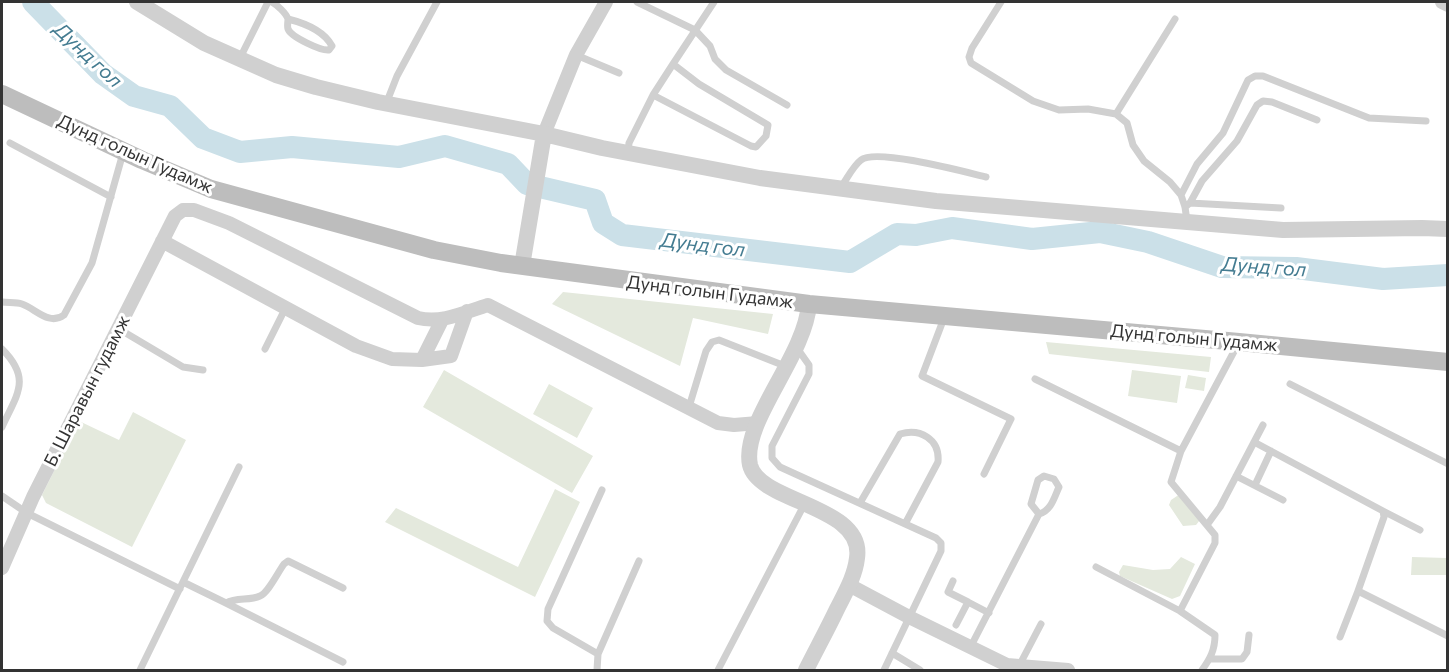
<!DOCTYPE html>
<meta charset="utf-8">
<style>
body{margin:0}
#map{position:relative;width:1449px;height:672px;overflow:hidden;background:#fff;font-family:Commissioner,sans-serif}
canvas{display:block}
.frame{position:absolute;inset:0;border:3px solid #333;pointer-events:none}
</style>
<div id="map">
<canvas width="1449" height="672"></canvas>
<div class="frame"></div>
</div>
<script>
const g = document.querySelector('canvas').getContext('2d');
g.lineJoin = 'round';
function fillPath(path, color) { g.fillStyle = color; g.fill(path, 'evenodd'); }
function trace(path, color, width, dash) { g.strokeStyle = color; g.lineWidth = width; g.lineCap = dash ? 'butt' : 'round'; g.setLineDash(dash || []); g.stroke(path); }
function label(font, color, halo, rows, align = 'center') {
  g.font = font + ' Commissioner,sans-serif'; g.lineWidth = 6; g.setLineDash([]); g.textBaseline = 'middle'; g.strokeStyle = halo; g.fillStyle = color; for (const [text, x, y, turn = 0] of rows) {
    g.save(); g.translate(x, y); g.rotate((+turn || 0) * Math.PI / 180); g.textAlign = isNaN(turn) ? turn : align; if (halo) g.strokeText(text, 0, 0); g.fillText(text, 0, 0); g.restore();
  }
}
fillPath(new Path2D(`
 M 563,292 L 773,314 L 768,334 L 693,318 L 680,366 L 552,304 Z
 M 1046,342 L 1211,357 L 1209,372 L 1049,354 Z
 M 444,370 L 593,456 L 572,493 L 423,407 Z
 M 1132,370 L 1181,376 L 1177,403 L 1128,396 Z
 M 1188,375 L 1206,378 L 1204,391 L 1185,388 Z
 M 549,384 L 593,408 L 577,438 L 533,414 Z
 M 133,412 L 186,440 L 132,547 L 46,503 L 42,495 L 79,421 L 119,440 Z
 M 555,489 L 580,502 L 535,597 L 385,522 L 396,508 L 518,567 Z
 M 1180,494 L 1200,520 L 1196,525 L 1183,526 L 1169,505 L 1171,500 Z
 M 1181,557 L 1195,564 L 1180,596 L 1172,599 L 1120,576 L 1119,572 L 1123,565 L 1153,570 L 1170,569 Z
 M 1412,557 L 1447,558 L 1447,575 L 1411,575 Z`), '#e4e9dd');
trace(new Path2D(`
 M 33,2 L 103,74 L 134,96 L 170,106 L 203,138 L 240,152 L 292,147 L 399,157 L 445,146 L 508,164 L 527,184 L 595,200 L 603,223 L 622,235 L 850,262 L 897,234 L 916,235 L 952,228 L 1032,239 L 1100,232 L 1148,242 L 1222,267 L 1296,268 L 1383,279 L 1448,275`), '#cbe0e8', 22);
trace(new Path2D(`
 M 272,2 C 277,5 286,13 288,19 C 288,22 287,26 288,29 C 291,37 321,51 329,50 L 332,46 C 324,31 304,23 288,19
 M 637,2 L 695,30 L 710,46 L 715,59 L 726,70 L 787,105
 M 1001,2 L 972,48 L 969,57 L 971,63 L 1033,101 L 1059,110 L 1088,109 L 1116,114 L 1175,19
 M 576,55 L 619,73
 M 240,58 L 268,2
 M 653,95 L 751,146 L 756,147 L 766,136 L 768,125 L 699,84 L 673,64 L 714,2
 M 386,104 L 397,76 L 437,2
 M 1116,114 L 1127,123 L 1133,145 L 1144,161 L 1170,182 L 1181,195 L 1185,207 L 1187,221
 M 10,143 L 111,197
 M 628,152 L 629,143 L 653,95 L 673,64
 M 841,187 C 847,179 853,166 861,160 C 876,148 965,172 986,177
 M 1181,195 L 1197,164 L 1223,133 L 1248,80 L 1255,76 L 1263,76 L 1369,118 L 1426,121
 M 1190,203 L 1281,208
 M 1185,207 L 1190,203 L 1202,181 L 1237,141 L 1257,105 L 1263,101 L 1272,102 L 1317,120
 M 2,302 C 8,303 16,302 22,304 C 36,309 49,326 64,315 L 92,263 L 123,153
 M 944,318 L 922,376 L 1011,419 L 984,474
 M 119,329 L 183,367 L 203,370
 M 797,348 L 809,365 L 809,374 L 772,446 L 772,458 L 780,467 L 936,538 L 941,543 L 941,551 L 884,670
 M 2,349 C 32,379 17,394 2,427
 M 265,349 L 286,307
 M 1035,379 L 1181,451
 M 1290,384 L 1448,464
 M 689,407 L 706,351 L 712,342 L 719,340 L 785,366
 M 1254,442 L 1383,511 L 1384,517 L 1358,591 L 1448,636
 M 1236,476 L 1283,500
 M 1255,485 L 1271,451
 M 2,496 L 27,513 L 180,589
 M 860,503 L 900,434 C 920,428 940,439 938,462 L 905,524
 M 1383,511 L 1420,530
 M 1207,525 L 1220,507 L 1263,425
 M 1096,567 L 1180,611 L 1215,543 L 1215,535 L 1171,482 L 1181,451 L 1238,344
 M 953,581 L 948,592 L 968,602
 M 183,582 L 226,603 C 237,597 249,601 260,596 C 268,593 278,572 284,564 L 288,561 L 343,588
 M 226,603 L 343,662
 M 1180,611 L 1215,635 C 1215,650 1210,659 1202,670
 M 956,625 L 968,602 L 989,613
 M 1340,637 L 1358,591
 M 970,648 L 1039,514 C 1051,511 1054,498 1059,487 L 1054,479 L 1044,476 L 1038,480 L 1031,504 L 1039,514
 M 892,653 L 920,670
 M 598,654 L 553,628 L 547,621 L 548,609 L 602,490
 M 1210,659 L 1242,659 L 1247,652 L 1249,635
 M 1019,666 L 1041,624
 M 140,670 L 239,467
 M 597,670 L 598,654 L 639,561
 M 718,670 L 804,505`), '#d0d0d0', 7);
trace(new Path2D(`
 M 1442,2 L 1448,5
 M 544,134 L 576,55 L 606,2
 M 162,241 L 356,346 L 392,359 L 422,360 L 442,320
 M 422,360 L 451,356 L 467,311
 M 2,568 L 33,497 L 175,216 L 183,210 L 194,210 L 229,223 L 418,318 C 442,324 465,312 488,305 L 718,423 L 734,425 L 758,423
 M 849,585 L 909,617 L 1007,665 L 1068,670`), '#d0d0d0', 14);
trace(new Path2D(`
 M 137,2 L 204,43 L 276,75 L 316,87 L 378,102 L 544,134 L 602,148 L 760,178 L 936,201 L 1283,230 L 1422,228 L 1448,229
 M 522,266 L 544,134
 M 806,670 C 816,650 827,630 837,609 C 845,593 855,576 857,558 C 865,505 759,503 750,465 C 741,422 805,357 809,304`), '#d0d0d0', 16);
trace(new Path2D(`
 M 2,94 L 142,160 L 211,189 L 434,250 L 501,263 L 809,304 L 1239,342 L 1448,362`), '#bdbdbd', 18);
label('18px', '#333', '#fff', [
 ["Дунд голын Гудамж",135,154,24],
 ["Дунд голын Гудамж",710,292,7],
 ["Дунд голын Гудамж",1194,338,5],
 ["Б. Шаравын гудамж",87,391,-63]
]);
label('italic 20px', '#447c91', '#fff', [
 ["Дунд гол",88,55,43],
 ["Дунд гол",703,245,7],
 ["Дунд гол",1264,267,4]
]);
</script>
